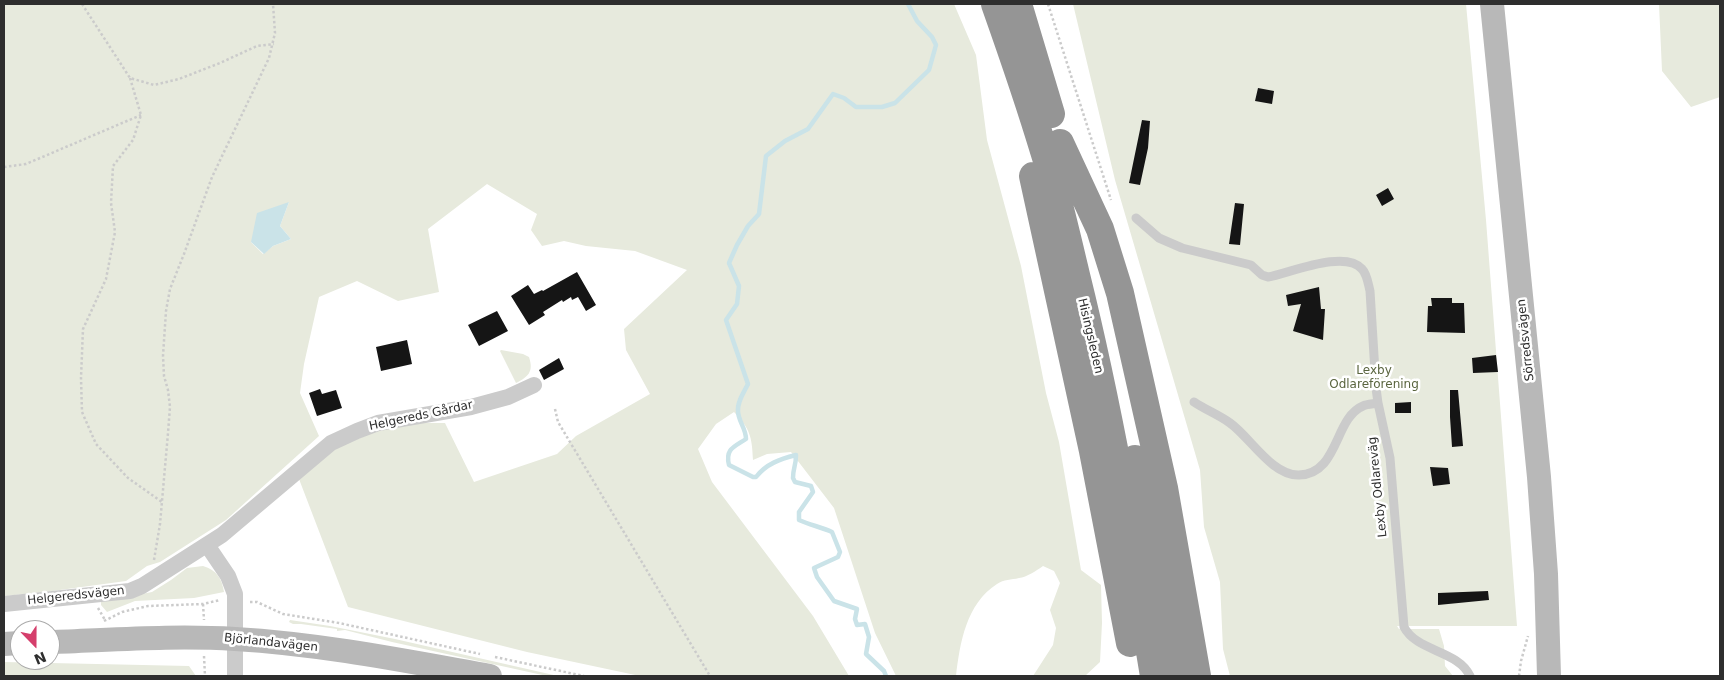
<!DOCTYPE html>
<meta charset="utf-8">
<style>
body{margin:0}
#map{position:relative;width:1724px;height:680px;overflow:hidden;background:#fff;font-family:"DejaVu Sans",sans-serif}
canvas{display:block}
.frame{position:absolute;inset:0;border:5px solid #2e2e2e;pointer-events:none}
.north{position:absolute;left:10px;top:620px;width:50px;height:50px;box-sizing:border-box;background:#fff;border:1px solid #ababab;border-radius:50%;rotate:158deg;font-size:14px;font-weight:700;line-height:20px;text-align:center;color:#2e2e2e}
.north::after{content:'';display:block;margin:auto;width:18px;height:22px;background:#d53f6c;clip-path:polygon(50% 0,100% 100%,50% 72%,0 100%)}
</style>
<div id="map">
<canvas width="1724" height="680"></canvas>
<div class="frame"></div>
<div class="north">N</div>
</div>
<script>
const g = document.querySelector('canvas').getContext('2d');
g.lineJoin = 'round';
function fillPath(path, color) { g.fillStyle = color; g.fill(path, 'evenodd'); }
function trace(path, color, width, dash) { g.strokeStyle = color; g.lineWidth = width; g.lineCap = dash ? 'butt' : 'round'; g.setLineDash(dash || []); g.stroke(path); }
function label(font, color, halo, rows, align = 'center') {
  g.font = font + ' "DejaVu Sans",sans-serif'; g.lineWidth = 5; g.setLineDash([]); g.textBaseline = 'middle'; g.strokeStyle = halo; g.fillStyle = color; for (const [text, x, y, turn = 0] of rows) {
    g.save(); g.translate(x, y); g.rotate((+turn || 0) * Math.PI / 180); g.textAlign = isNaN(turn) ? turn : align; if (halo) g.strokeText(text, 0, 0); g.fillText(text, 0, 0); g.restore();
  }
}
fillPath(new Path2D(`
 M 4,4 L 954,4 L 976,55 L 987,140 L 1021,266 L 1046,393 L 1059,442 L 1081,570 L 1101,585 L 1102,623 L 1100,662 L 1085,676 L 1033,676 L 1053,645 L 1056,628 L 1050,610 L 1060,583 L 1054,571 L 1043,566 C 1036,571 1027,577 1019,578 C 1011,580 1004,579 997,584 C 966,604 960,643 956,676 L 896,676 L 875,633 L 834,508 L 791,452 L 767,454 L 753,460 C 752,436 750,429 734,412 L 716,424 L 698,449 L 712,482 L 813,616 L 849,676 L 640,676 L 527,652 L 348,607 L 299,479 L 334,449 L 374,432 L 415,423 L 445,423 L 474,482 L 557,454 L 576,436 L 650,394 L 626,350 L 624,329 L 687,270 L 635,251 L 586,246 L 564,241 L 542,246 L 531,230 L 537,214 L 487,184 L 428,229 L 439,292 L 398,301 L 357,281 L 319,297 L 304,364 L 300,393 L 319,436 L 226,520 L 160,562 L 147,566 L 126,581 L 45,592 L 4,596 ZM 289,202 L 280,226 L 291,239 L 273,246 L 263,254 L 251,242 Z
 M 1073,4 L 1466,4 L 1486,220 L 1517,626 L 1397,626 L 1399,629 L 1439,629 L 1444,646 L 1445,666 L 1453,676 L 1230,676 L 1223,649 L 1220,582 L 1204,527 L 1200,470 L 1115,180 Z
 M 1659,4 L 1720,4 L 1720,97 L 1691,107 L 1662,71 Z
 M 501,350 L 523,354 L 529,357 C 534,372 528,377 516,383 L 500,351 Z
 M 203,566 C 217,570 222,579 224,592 L 194,598 L 135,601 L 107,612 L 101,605 L 101,602 L 152,592 L 171,580 L 187,568 Z
 M 290,620 L 330,626 L 395,639 L 558,676 L 547,676 L 392,642 L 345,630 L 337,631 L 337,629 L 301,624 L 293,624 L 289,622 Z
 M 4,662 L 189,666 L 196,676 L 4,676 Z`), '#e7eadd');
fillPath(new Path2D(`
 M 289,202 L 280,226 L 291,239 L 273,246 L 264,254 L 251,242 L 257,213 Z`), '#cae3e8');
trace(new Path2D(`
 M 886,676 L 884,671 L 866,654 L 869,637 L 865,624 L 857,625 L 855,619 L 857,609 L 834,601 L 817,577 L 814,568 L 838,557 L 840,552 L 832,532 C 821,527 810,525 799,520 L 799,512 L 813,492 L 811,486 L 795,482 L 793,478 C 793,468 796,466 796,455 C 780,459 766,464 756,477 L 753,477 L 729,465 C 725,449 734,447 746,439 C 746,428 738,421 738,411 C 737,402 744,392 748,384 L 726,320 L 737,304 L 739,286 L 729,263 L 737,245 L 748,226 L 759,214 L 766,156 L 785,141 L 808,129 L 833,94 L 844,98 L 856,107 L 882,107 L 895,103 L 929,70 L 936,45 L 932,37 L 917,21 L 908,4`), '#cae3e8', 4.5);
fillPath(new Path2D(`
 M 1258,88 L 1274,91 L 1272,104 L 1255,101 Z
 M 1142,120 L 1150,121 L 1148,148 L 1140,185 L 1129,183 Z
 M 1388,188 L 1394,199 L 1382,206 L 1376,195 Z
 M 1235,203 L 1244,204 L 1240,245 L 1229,244 Z
 M 577,272 L 596,305 L 586,311 L 578,297 L 572,300 L 571,297 L 563,302 L 562,300 L 543,312 L 545,315 L 529,325 L 511,296 L 528,285 L 534,294 L 542,290 L 543,291 Z
 M 1319,287 L 1321,309 L 1325,309 L 1323,340 L 1293,331 L 1301,304 L 1288,306 L 1286,295 Z
 M 1431,298 L 1452,298 L 1452,303 L 1464,303 L 1465,333 L 1427,332 L 1428,306 L 1432,306 Z
 M 497,311 L 508,331 L 479,346 L 468,325 Z
 M 407,340 L 412,364 L 381,371 L 376,347 Z
 M 1496,355 L 1498,372 L 1473,373 L 1472,358 Z
 M 559,358 L 564,369 L 544,380 L 539,370 Z
 M 320,389 L 322,394 L 336,390 L 342,408 L 317,416 L 309,393 Z
 M 1450,390 L 1458,390 L 1463,446 L 1452,447 L 1450,417 Z
 M 1411,402 L 1411,413 L 1395,413 L 1395,403 Z
 M 1430,467 L 1448,468 L 1450,484 L 1433,486 Z
 M 1488,591 L 1489,600 L 1438,605 L 1438,593 Z`), '#151515');
trace(new Path2D(`
 M 82,4 L 130,78 L 154,85 L 179,79 L 220,63 L 257,46 L 274,44
 M 1048,4 L 1111,200
 M 130,78 L 141,115 L 133,140 L 113,166 L 111,203 L 115,232 L 106,279 L 83,329 L 81,378 L 82,412 L 96,444 L 128,478 L 162,502
 M 4,167 L 26,164 L 141,115
 M 555,409 L 558,422 L 710,676
 M 154,560 L 160,524 L 168,433 L 170,407 L 168,390 L 164,376 L 163,356 L 166,311 L 170,289 L 184,254 L 212,177 L 269,58 L 275,33 L 273,4
 M 250,602 L 257,602 L 283,614 L 339,623 L 480,654
 M 203,604 L 204,620
 M 98,608 L 105,620
 M 104,621 L 122,612 L 148,606 L 203,604 L 220,600
 M 204,656 L 205,676
 M 495,657 L 584,676
 M 1519,676 L 1521,661 L 1528,636`), '#cbcbcb', 2.5, [2.5, 2.5]);
trace(new Path2D(`
 M 1136,218 L 1159,238 L 1182,248 L 1251,265 L 1262,275 L 1268,277 C 1290,273 1345,249 1362,269 C 1367,274 1368,283 1370,291 L 1376,388 L 1378,403 L 1390,458 L 1404,627 C 1417,652 1458,650 1470,676
 M 1194,402 C 1206,410 1219,415 1230,423 C 1250,437 1272,476 1299,475 C 1339,474 1334,418 1363,406 C 1367,404 1373,404 1378,403`), '#cbcbcb', 9);
trace(new Path2D(`
 M 207,545 L 228,576 L 235,594 L 235,676
 M 4,604 L 130,591 L 142,586 L 222,535 L 331,443 L 357,431 L 378,423 L 471,407 L 508,397 L 534,385`), '#cbcbcb', 16);
trace(new Path2D(`
 M 1492,4 L 1539,477 L 1546,574 L 1549,676
 M 50,642 C 111,640 174,635 235,639 C 321,644 406,661 490,676
 M 4,644 L 20,643`), '#b8b8b8', 24);
trace(new Path2D(`
 M 995,4 C 1012,52 1029,101 1044,151 C 1057,192 1066,234 1076,275 C 1109,408 1132,542 1154,676
 M 1018,4 L 1051,114
 M 1060,143 L 1100,229 L 1120,293 L 1164,488 L 1197,676
 M 1033,176 L 1093,451 L 1130,643
 M 1135,459 L 1158,572 L 1174,676`), '#959595', 28);
label('12px', '#2e2e2e', '#fff', [
 ["Hisingsleden",1090,336,77],
 ["Sörredsvägen",1526,340,-96],
 ["Helgereds Gårdar",421,416,-12],
 ["Lexby Odlareväg",1378,487,-96],
 ["Helgeredsvägen",76,596,-6],
 ["Björlandavägen",271,643,6]
]);
label('12px', '#5a653f', '#fff', [
 ["Lexby",1374,371],
 ["Odlareförening",1374,385]
]);
</script>
